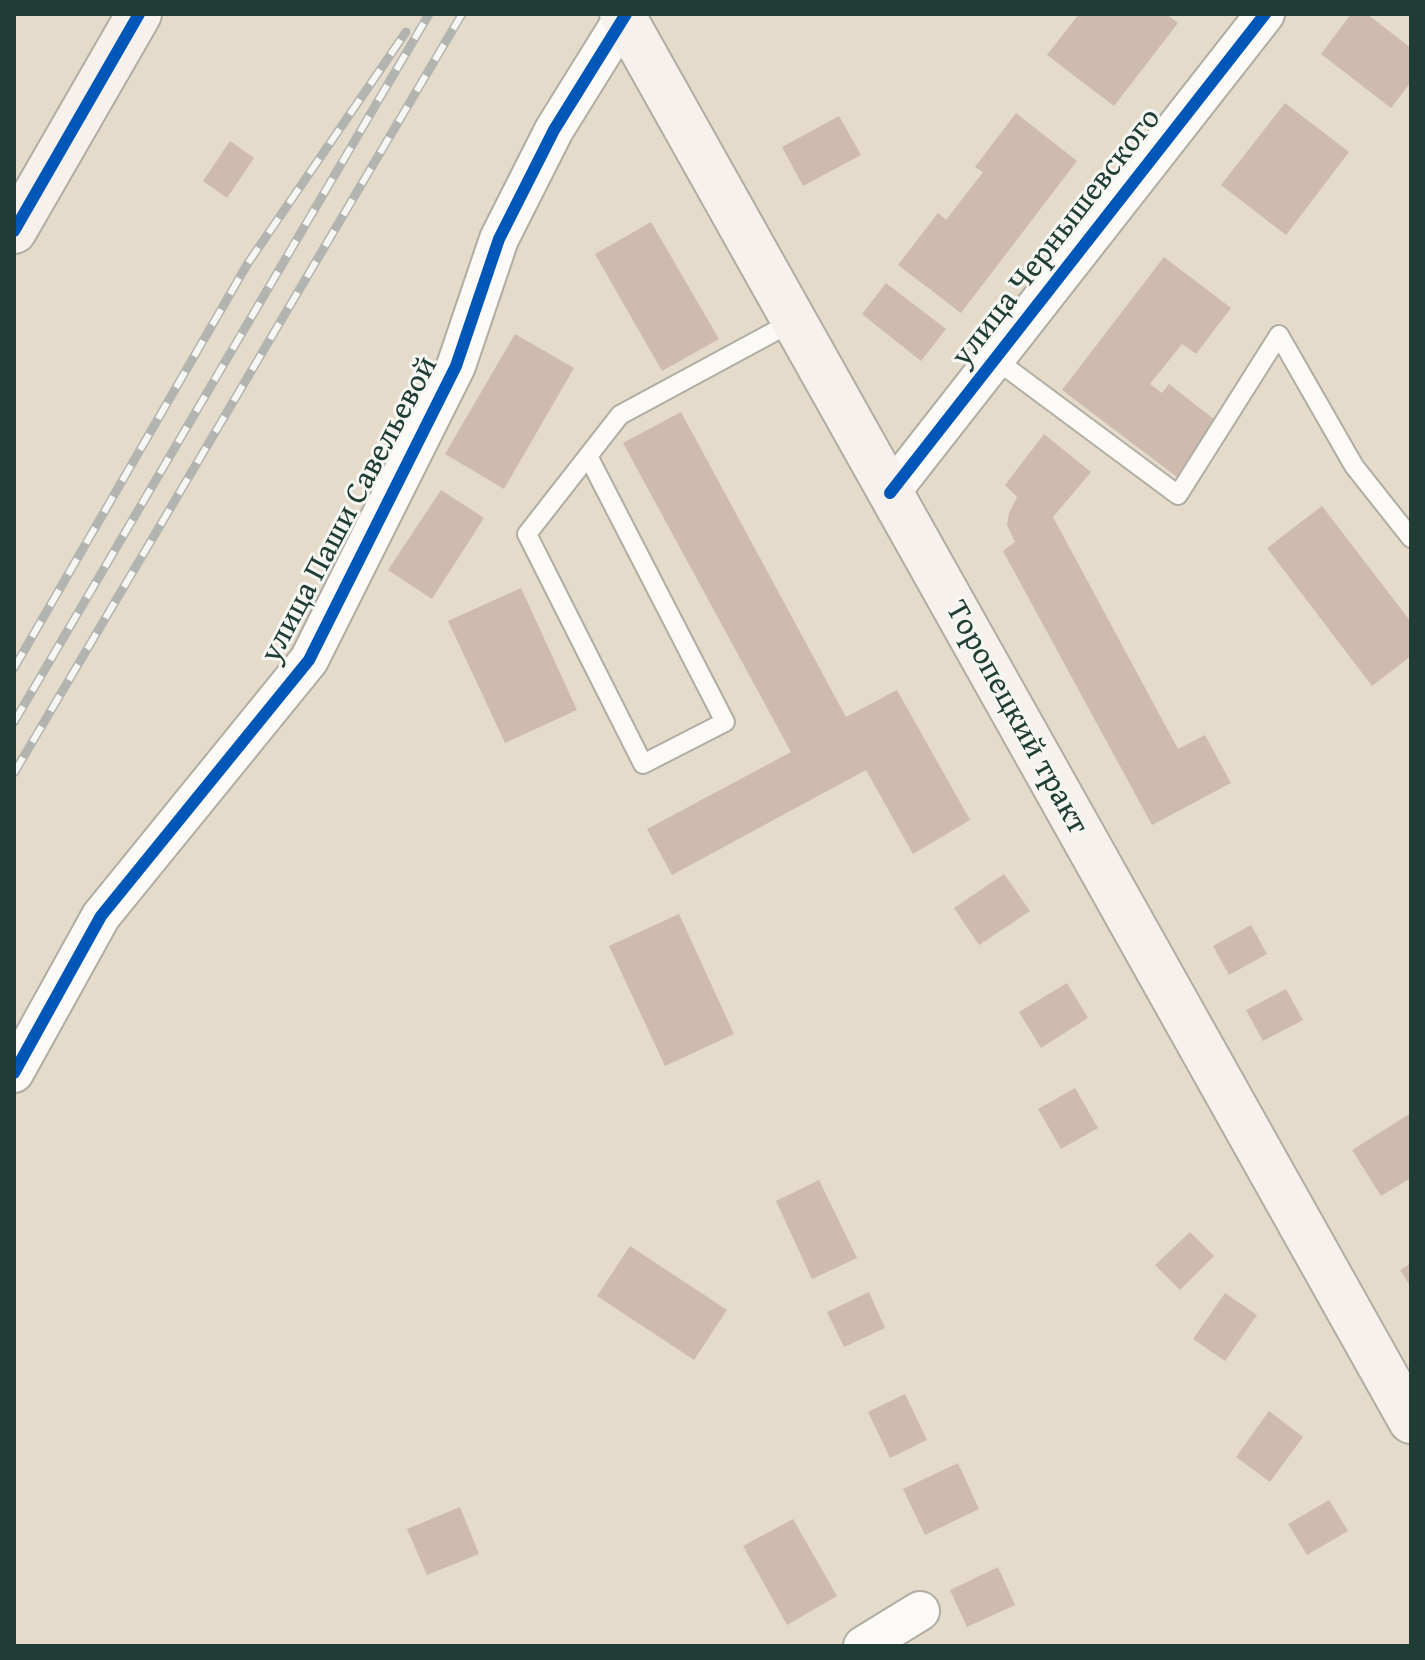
<!DOCTYPE html>
<meta charset="utf-8">
<style>
body{margin:0}
#map{position:relative;width:1425px;height:1660px;overflow:hidden;background:#e4dbca;font-family:"Gentium Book Plus",serif}
canvas{display:block}
.frame{position:absolute;inset:0;border:16px solid #1f3d34;pointer-events:none}
</style>
<div id="map">
<canvas width="1425" height="1660"></canvas>
<div class="frame"></div>
</div>
<script>
const g = document.querySelector('canvas').getContext('2d');
g.lineJoin = 'round';
function fillPath(path, color) { g.fillStyle = color; g.fill(path, 'evenodd'); }
function trace(path, color, width, dash) { g.strokeStyle = color; g.lineWidth = width; g.lineCap = dash ? 'butt' : 'round'; g.setLineDash(dash || []); g.stroke(path); }
function label(font, color, halo, rows, align = 'center') {
  g.font = font + ' "Gentium Book Plus",serif'; g.lineWidth = 6; g.setLineDash([]); g.textBaseline = 'middle'; g.strokeStyle = halo; g.fillStyle = color; for (const [text, x, y, turn = 0] of rows) {
    g.save(); g.translate(x, y); g.rotate((+turn || 0) * Math.PI / 180); g.textAlign = isNaN(turn) ? turn : align; if (halo) g.strokeText(text, 0, 0); g.fillText(text, 0, 0); g.restore();
  }
}
fillPath(new Path2D(`
 M 1079,14 L 1166,14 L 1178,23 L 1114,106 L 1047,55 Z
 M 1351,14 L 1367,14 L 1411,48 L 1411,82 L 1391,108 L 1321,54 Z
 M 1285,103 L 1349,152 L 1286,235 L 1221,185 Z
 M 1016,113 L 1077,161 L 961,313 L 898,265 L 938,213 L 946,220 L 983,172 L 975,167 Z
 M 839,116 L 861,155 L 803,186 L 782,147 Z
 M 230,141 L 254,158 L 227,198 L 203,181 Z
 M 651,222 L 719,339 L 662,371 L 595,254 Z
 M 1164,257 L 1231,308 L 1196,354 L 1182,344 L 1150,384 L 1162,393 L 1169,384 L 1219,423 L 1177,477 L 1062,390 Z
 M 886,283 L 946,329 L 921,361 L 862,314 Z
 M 515,334 L 574,368 L 504,489 L 445,454 Z
 M 681,412 L 846,717 L 897,690 L 970,820 L 913,854 L 866,770 L 672,875 L 647,829 L 791,752 L 623,443 Z
 M 1044,434 L 1091,472 L 1053,517 L 1178,749 L 1205,735 L 1231,783 L 1152,825 L 1003,551 L 1015,542 L 1007,525 L 1009,513 L 1017,497 L 1005,485 Z
 M 441,490 L 484,518 L 432,599 L 388,570 Z
 M 1322,506 L 1411,622 L 1411,656 L 1372,686 L 1267,548 Z
 M 521,588 L 577,710 L 505,743 L 448,621 Z
 M 1004,874 L 1030,911 L 979,945 L 954,908 Z
 M 679,914 L 734,1034 L 665,1066 L 609,946 Z
 M 1251,925 L 1267,954 L 1229,975 L 1213,946 Z
 M 1067,983 L 1088,1018 L 1041,1048 L 1019,1012 Z
 M 1286,989 L 1303,1020 L 1263,1041 L 1246,1010 Z
 M 1075,1088 L 1098,1128 L 1061,1149 L 1038,1109 Z
 M 1411,1113 L 1411,1178 L 1381,1196 L 1352,1150 Z
 M 819,1180 L 857,1258 L 812,1279 L 776,1201 Z
 M 1190,1232 L 1214,1256 L 1180,1290 L 1155,1265 Z
 M 630,1246 L 727,1310 L 694,1360 L 597,1296 Z
 M 1411,1263 L 1411,1287 L 1400,1270 Z
 M 869,1292 L 885,1328 L 844,1347 L 827,1312 Z
 M 1225,1293 L 1257,1315 L 1225,1361 L 1193,1339 Z
 M 905,1394 L 927,1440 L 890,1458 L 868,1412 Z
 M 1269,1411 L 1303,1437 L 1270,1482 L 1236,1457 Z
 M 958,1463 L 979,1509 L 925,1535 L 903,1489 Z
 M 1329,1500 L 1348,1531 L 1307,1555 L 1288,1524 Z
 M 460,1507 L 479,1554 L 427,1575 L 407,1529 Z
 M 793,1519 L 837,1596 L 787,1625 L 743,1546 Z
 M 998,1567 L 1015,1605 L 967,1627 L 950,1590 Z`), '#cfbbad');
const lane = new Path2D(`
 M 995,359 L 1178,495 L 1279,335 L 1354,466 L 1411,538
 M 588,456 L 725,722 L 643,764 L 527,534 L 620,415 L 794,321`);
const street = new Path2D(`
 M 890,493 L 1265,14
 M 14,1073 L 101,916 L 309,660 L 456,366 L 499,239 L 554,130 L 626,14
 M 863,1646 L 920,1611`);
const secondary = new Path2D(`
 M 622,14 L 1411,1421
 M 14,231 L 139,14`);
trace(lane, '#b0ada2', 22);
trace(street, '#b0ada2', 42);
trace(secondary, '#b0ada2', 48);
trace(lane, '#fbfaf7', 18);
trace(street, '#fbfaf7', 38);
trace(secondary, '#f6f1ed', 44);
const rail = new Path2D(`
 M 14,668 L 248,263 L 406,32
 M 14,722 L 429,14
 M 14,773 L 462,14`);
trace(rail, '#b2b4b0', 9);
trace(rail, '#f6f6f2', 6, [18]);
trace(new Path2D(`
 M 14,231 L 139,14
 M 890,493 L 1265,14
 M 14,1073 L 101,916 L 309,660 L 456,366 L 499,239 L 554,130 L 626,14`), '#0057b8', 12);
label('32px', '#1f3d34', '#f6f6f2', [
 ["улица Чернышевского",1057,238,-52],
 ["улица Паши Савельевой",350,510,-62],
 ["Торопецкий тракт",1016,718,61]
]);
</script>
